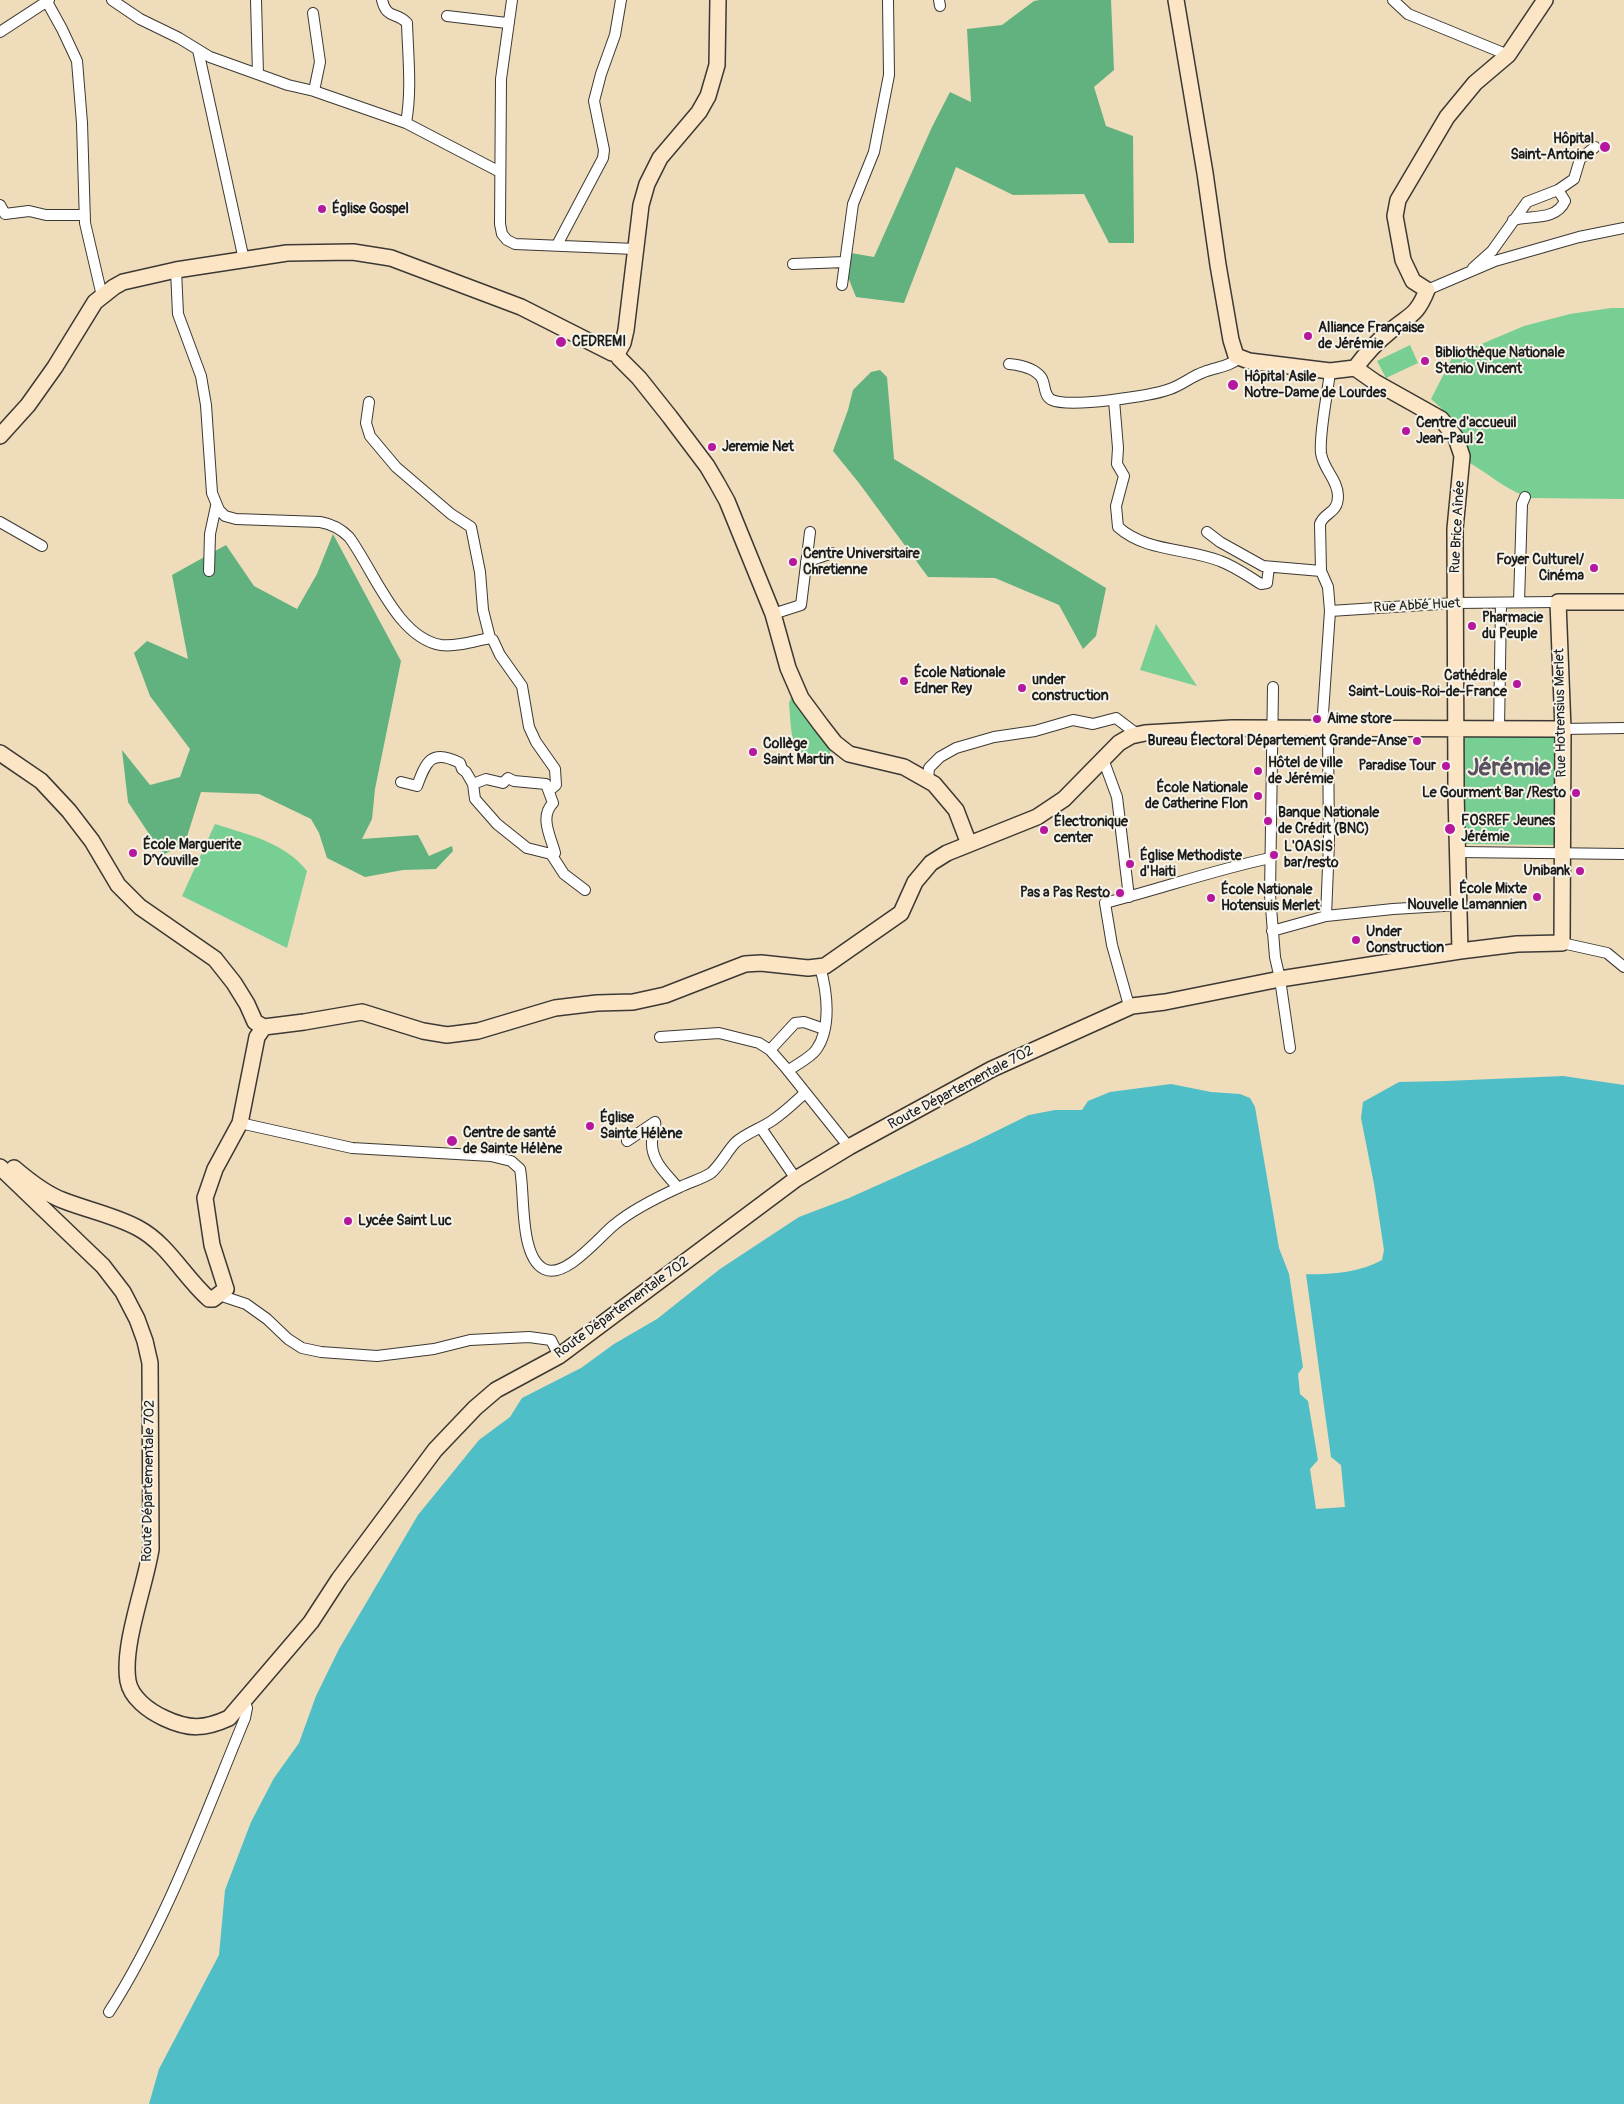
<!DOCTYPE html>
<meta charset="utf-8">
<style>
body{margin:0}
canvas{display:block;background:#eedcba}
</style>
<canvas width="1624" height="2104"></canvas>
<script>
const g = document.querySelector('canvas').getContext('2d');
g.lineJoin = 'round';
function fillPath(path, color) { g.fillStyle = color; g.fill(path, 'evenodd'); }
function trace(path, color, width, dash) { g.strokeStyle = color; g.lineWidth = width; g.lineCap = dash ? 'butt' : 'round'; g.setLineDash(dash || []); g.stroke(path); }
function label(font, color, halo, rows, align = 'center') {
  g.font = font + ' Pangolin,sans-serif'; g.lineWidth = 4; g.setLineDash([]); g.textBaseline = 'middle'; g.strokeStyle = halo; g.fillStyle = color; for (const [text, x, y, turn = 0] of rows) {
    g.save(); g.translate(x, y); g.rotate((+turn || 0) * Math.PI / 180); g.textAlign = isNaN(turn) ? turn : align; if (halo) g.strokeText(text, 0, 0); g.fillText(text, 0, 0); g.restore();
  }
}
fillPath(new Path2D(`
 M 1611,308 L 1624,308 L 1624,499 L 1530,498 C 1508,491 1490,475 1470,463 C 1459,431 1458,422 1431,399 L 1453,356 L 1524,326 L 1570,314 Z
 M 1410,345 L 1418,363 L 1386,378 L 1377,361 Z
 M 1156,624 L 1197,686 L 1140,670 Z
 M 795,696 L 831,748 L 830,754 C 788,767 792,733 789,703 L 791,698 Z
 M 1461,734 L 1558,734 L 1558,845 L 1463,844 Z
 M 215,824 C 249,835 284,842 307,871 L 287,948 L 182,896 Z`), '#77cf94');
fillPath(new Path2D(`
 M 1040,0 L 1111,0 L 1114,70 L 1094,87 L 1106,126 L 1133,136 L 1134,243 L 1109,243 L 1084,194 L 1013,195 L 956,167 L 904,303 L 856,297 L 846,272 L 851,253 L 874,257 L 932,127 L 950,92 L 971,102 L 967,29 L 1002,25 L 1034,1 Z
 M 880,370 L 887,377 L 894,459 L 1106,588 L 1096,636 L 1083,649 L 1059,605 L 995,578 L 928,577 L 859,483 L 833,451 L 848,410 L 853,390 L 871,372 Z
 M 333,534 L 401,661 L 375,789 L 372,819 L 362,839 L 418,835 L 429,856 L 452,846 L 453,851 L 436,869 L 403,870 L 365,877 L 327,858 L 319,833 L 311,819 L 259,794 L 201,792 L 185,843 L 163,855 L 128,802 L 122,750 L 150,785 L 180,777 L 190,749 L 150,696 L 134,653 L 147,641 L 188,659 L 172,575 L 226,545 L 254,586 L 297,609 L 317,574 Z`), '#61b27e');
fillPath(new Path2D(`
 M 1563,1076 L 1624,1085 L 1624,2104 L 149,2104 L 159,2069 L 219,1955 L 225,1890 L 251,1822 L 274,1778 L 299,1743 L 316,1696 L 339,1649 L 418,1515 L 479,1440 L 510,1417 L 522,1398 L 581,1368 L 614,1344 L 657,1319 L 720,1269 L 799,1217 L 849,1198 L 972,1143 L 1029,1115 L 1055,1110 L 1082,1110 L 1088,1101 L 1110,1092 L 1171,1084 L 1211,1092 L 1240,1094 L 1250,1098 L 1255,1107 L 1279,1248 L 1289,1274 C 1319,1275 1356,1275 1382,1260 L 1384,1250 L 1374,1184 L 1361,1118 L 1363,1102 L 1399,1082 L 1446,1081 Z`), '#4fbec7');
fillPath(new Path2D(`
 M 1289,1274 L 1306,1274 L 1331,1457 L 1341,1465 L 1345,1507 L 1316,1509 L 1310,1469 L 1318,1460 L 1308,1401 L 1300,1394 L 1298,1374 L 1303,1367 Z`), '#eedcba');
const street = new Path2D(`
 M 46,0 L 62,29 L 77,61 L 82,123 L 85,223 L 102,296
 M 112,0 L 140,19 L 179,38 L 210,57 L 288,85 L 314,91 L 406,123 L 500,172
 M 256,0 L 258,74
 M 382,0 C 387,20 396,11 407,23 C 408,56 412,90 406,123
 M 512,0 L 501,79 L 500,224 L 502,234 L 507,240 L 515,244 L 635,249
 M 939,0 L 940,6
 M 1393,0 L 1408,14 L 1508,55
 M 313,13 L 320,62 L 314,91
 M 447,16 L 507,23
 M 0,32 L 49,0
 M 198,50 L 244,260
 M 1558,190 L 1574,179 L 1580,159 L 1595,147
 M 0,205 L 5,214 L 29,211 L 46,215 L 85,215
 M 557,245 L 603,158 L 604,150 L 594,101 L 601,74 L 615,35 L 621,0
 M 793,264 L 845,262
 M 1473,268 L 1492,251 L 1527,202 L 1558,190 L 1565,201 C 1556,221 1531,215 1513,220
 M 176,270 L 178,314 L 201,376 L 206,405 L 212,493 L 219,510 L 225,516 L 236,519 L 320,522 C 332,524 340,528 349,537 C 373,569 397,638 441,645 C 457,647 475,641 490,638
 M 842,285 L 853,204 L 874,152 L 889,75 L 888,0
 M 1427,290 L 1495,261 L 1579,237 L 1624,228
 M 1009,364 C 1020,365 1034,368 1041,377 C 1046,384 1043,396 1052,400 C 1070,408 1151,396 1170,389 C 1182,385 1192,376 1204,372 C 1217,367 1229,367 1239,358
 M 1114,400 L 1118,448 L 1117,464 L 1124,476 L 1116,506 L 1118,527 C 1146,552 1187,548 1220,561 C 1234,566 1248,576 1261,584 L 1267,583 L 1269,567
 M 369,402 L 366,423 L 370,436 L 396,467 L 451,514 L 471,527 L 480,572 L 483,610 L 490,638 L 493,640 L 500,655 L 522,686 L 529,727 L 536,742 L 555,769 L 556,785 L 549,791
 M 0,522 L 42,546
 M 1207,532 L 1220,542 L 1263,566 L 1321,571
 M 806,562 L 832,553
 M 209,571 L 210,534 L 216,506
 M 1519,602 L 1522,504 L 1525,497
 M 1330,611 L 1455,603 L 1558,602
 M 773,614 L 801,605 L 810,532
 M 1273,687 L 1270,895 L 1275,957 L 1280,979 L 1290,1048
 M 1499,729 L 1501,603
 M 1563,729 L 1624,728
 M 1103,759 L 1117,797 L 1129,897
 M 928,779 L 929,768 L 940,757 L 956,748 L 994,737 L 1035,731 L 1073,720 L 1093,724 L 1116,718 L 1137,734
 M 401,782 L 417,786 C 426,762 431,748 460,763 L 462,769 L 466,772 L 473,784 L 475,799 L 497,824 L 527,848 L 551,854 L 564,874 L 585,890
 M 473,784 L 486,779 L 503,783 L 508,778 L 514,781 L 546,784 L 553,803 C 539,817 551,837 555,853 L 553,857
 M 1459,852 L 1624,854
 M 1326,916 L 1329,843 L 1328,735 L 1322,728 L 1330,611 L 1328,587 L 1321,571 L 1320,524 C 1324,512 1338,514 1338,496 C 1338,480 1323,469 1321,453 C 1319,432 1328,393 1330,371
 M 1272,931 L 1326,916 L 1393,909 L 1460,905
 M 1562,943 L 1607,953 L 1624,967
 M 1132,1006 L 1128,1002 L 1112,945 L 1105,903 C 1160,889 1214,870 1270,858
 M 660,1037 L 719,1033 L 759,1043 L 770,1050 L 785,1067 L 849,1147
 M 770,1050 L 795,1023 L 804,1022 L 824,1029
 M 788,1071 C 797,1064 810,1058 816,1050 C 832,1028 827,991 820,967
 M 240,1123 L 352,1148 L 491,1156 L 511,1161 L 520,1169 C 525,1193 519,1256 544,1269 C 565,1280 600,1236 614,1225 C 633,1209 658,1197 680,1187 C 690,1182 702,1179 711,1173 C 721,1164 726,1153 735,1143 C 744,1134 762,1128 773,1120 C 785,1112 795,1102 805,1093
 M 761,1128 L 796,1179
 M 627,1141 L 655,1122 C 657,1129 652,1135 652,1142 C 651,1161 667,1174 678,1188
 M 226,1289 L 225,1297 L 246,1304 L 267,1319 L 288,1339 L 302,1348 L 321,1352 L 377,1356 L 434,1349 L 470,1340 L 529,1337 L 551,1340 L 559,1356
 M 109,2012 C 167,1921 204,1817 245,1718 L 247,1708 L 244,1700`);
const secondary = new Path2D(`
 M 1176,0 L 1205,173 L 1218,265 L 1231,340 L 1236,356 L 1249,361 L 1330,371 L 1355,368
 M 618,352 L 623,343 L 626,330 L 641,205 L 647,184 L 660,158 L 699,112 L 708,96 L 717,65 L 718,0
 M 619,358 L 639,378 L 670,417 L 707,466 L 717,483 L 727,501 L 773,614 L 788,668 L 801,698 L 821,725 L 835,743 L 849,754 L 904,767 L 934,784 L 956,810 L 969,844
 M 1355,368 L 1375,382 L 1441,419 L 1456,438 L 1462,456 L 1455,529 L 1456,792 L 1460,951
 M 1355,368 C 1365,355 1375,343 1388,333 C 1408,315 1416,318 1427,290 L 1413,281 L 1403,260 L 1395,216 L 1398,200 L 1447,117 L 1475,83 L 1508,55 L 1545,0
 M 0,436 L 28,405 L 55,367 L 95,302 L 114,287 L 123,282 L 176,270 L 287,253 L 353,252 L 391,258 L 521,307 L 612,353
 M 0,753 L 41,781 L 69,811 L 92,841 L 118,885 L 140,907 L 215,959 L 234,983 L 247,1004 L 255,1022 L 264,1027 L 304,1022 L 362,1012 L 423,1031 L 447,1035 L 478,1031 L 555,1008 L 597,1003 L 633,1002 L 665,995 L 745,964 L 761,963 L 808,968 L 825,966 L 901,913 L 915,882 L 931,863 L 947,853 L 1037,817 L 1064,799 L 1119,743 L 1131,736 L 1145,733 L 1232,728 L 1563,729
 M 0,1167 L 103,1266 L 123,1292 L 137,1319 L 145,1341 L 150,1363 L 151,1549 C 145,1587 122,1645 128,1681 C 131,1698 149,1711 164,1718 C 189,1730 205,1729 229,1718 L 311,1622 L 339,1579 L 435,1450 L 475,1408 L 496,1390 L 559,1356 L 796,1179 L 849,1147 L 992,1069 L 1132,1006 L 1165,1002 L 1280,979 L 1460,951 L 1517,944 L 1562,943 L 1563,729 L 1558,602 L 1624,602
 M 14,1168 C 28,1180 44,1193 62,1200 C 87,1210 114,1215 138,1228 C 168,1244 184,1277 209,1299 L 213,1299 L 226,1289 L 212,1245 L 205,1198 L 215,1169 L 240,1123 L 257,1037 L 264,1027`);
trace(street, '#3c3934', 12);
trace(secondary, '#3c3934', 18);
trace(street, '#fff', 10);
trace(secondary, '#fce5c4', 15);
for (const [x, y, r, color] of [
 [1605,147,6,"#b5179e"],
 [322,209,5,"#b5179e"],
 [1308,336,5,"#b5179e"],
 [561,342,6,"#b5179e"],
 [1425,361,5,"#b5179e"],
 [1233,385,6,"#b5179e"],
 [1406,431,5,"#b5179e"],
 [712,447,5,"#b5179e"],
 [793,562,5,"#b5179e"],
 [1594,568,5,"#b5179e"],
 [1472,626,5,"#b5179e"],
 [904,681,5,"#b5179e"],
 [1517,684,5,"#b5179e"],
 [1022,688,5,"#b5179e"],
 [1317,719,5,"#b5179e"],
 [1417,741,5,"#b5179e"],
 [753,752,5,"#b5179e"],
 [1446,766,5,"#b5179e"],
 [1258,771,5,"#b5179e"],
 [1576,793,5,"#b5179e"],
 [1258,796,5,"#b5179e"],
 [1268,821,5,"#b5179e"],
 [1450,829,6,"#b5179e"],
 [1044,830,5,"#b5179e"],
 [133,853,5,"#b5179e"],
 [1274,855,5,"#b5179e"],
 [1130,864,5,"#b5179e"],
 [1580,871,5,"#b5179e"],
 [1120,893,5,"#b5179e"],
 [1537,897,5,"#b5179e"],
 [1211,898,5,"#b5179e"],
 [1356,940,5,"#b5179e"],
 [590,1126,5,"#b5179e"],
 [452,1141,6,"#b5179e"],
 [348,1221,5,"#b5179e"]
]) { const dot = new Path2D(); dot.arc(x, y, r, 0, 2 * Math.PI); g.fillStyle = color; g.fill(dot); trace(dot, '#f7f3e8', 2); }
label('bold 14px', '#1c1c1c', '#f7f3e8', [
 ["Hôpital",1594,139,"right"],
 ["Saint-Antoine",1594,155,"right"],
 ["Église Gospel",332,209],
 ["Alliance Française",1318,328],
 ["de Jérémie",1318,344],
 ["CEDREMI",572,342],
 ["Bibliothèque Nationale",1435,353],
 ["Stenio Vincent",1435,369],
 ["Hôpital Asile",1244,377],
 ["Notre-Dame de Lourdes",1244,393],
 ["Centre d'accueuil",1416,423],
 ["Jean-Paul 2",1416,439],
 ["Jeremie Net",722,447],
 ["Centre Universitaire",803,554],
 ["Chretienne",803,570],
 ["Foyer Culturel/",1584,560,"right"],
 ["Cinéma",1584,576,"right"],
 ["Pharmacie",1482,618],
 ["du Peuple",1482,634],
 ["École Nationale",914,673],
 ["Edner Rey",914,689],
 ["Cathédrale",1507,676,"right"],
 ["Saint-Louis-Roi-de-France",1507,692,"right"],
 ["under",1032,680],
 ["construction",1032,696],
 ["Aime store",1327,719],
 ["Bureau Électoral Département Grande-Anse",1407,741,"right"],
 ["Collège",763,744],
 ["Saint Martin",763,760],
 ["Hôtel de ville",1268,763],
 ["de Jérémie",1268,779],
 ["Paradise Tour",1436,766,"right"],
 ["École Nationale",1248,788,"right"],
 ["de Catherine Flon",1248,804,"right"],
 ["Le Gourment Bar /Resto",1566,793,"right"],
 ["Banque Nationale",1278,813],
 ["de Crédit (BNC)",1278,829],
 ["FOSREF Jeunes",1461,821],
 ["Jérémie",1461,837],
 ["Électronique",1054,822],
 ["center",1054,838],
 ["École Marguerite",143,845],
 ["D'Youville",143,861],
 ["L'OASIS",1284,847],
 ["bar/resto",1284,863],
 ["Église Methodiste",1140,856],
 ["d'Haiti",1140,872],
 ["Unibank",1570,871,"right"],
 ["École Mixte",1527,889,"right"],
 ["Nouvelle Lamannien",1527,905,"right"],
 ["École Nationale",1221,890],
 ["Hotensuis Merlet",1221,906],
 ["Pas a Pas Resto",1110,893,"right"],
 ["Under",1366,932],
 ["Construction",1366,948],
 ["Église",600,1118],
 ["Sainte Hélène",600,1134],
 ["Centre de santé",463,1133],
 ["de Sainte Hélène",463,1149],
 ["Lycée Saint Luc",358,1221]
], 'left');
label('14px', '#1c1c1c', '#f7f3e8', [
 ["Rue Brice Aînée",1458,527,-87],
 ["Rue Abbé Huet",1417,606,-3],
 ["Rue Hotrensius Merlet",1561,713,-91],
 ["Route Départementale 702",961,1088,-28],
 ["Route Départementale 702",622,1308,-36],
 ["Route Départementale 702",149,1481,-89]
]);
label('bold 24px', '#585160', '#f7f3e8', [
 ["Jérémie",1509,769]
]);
</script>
